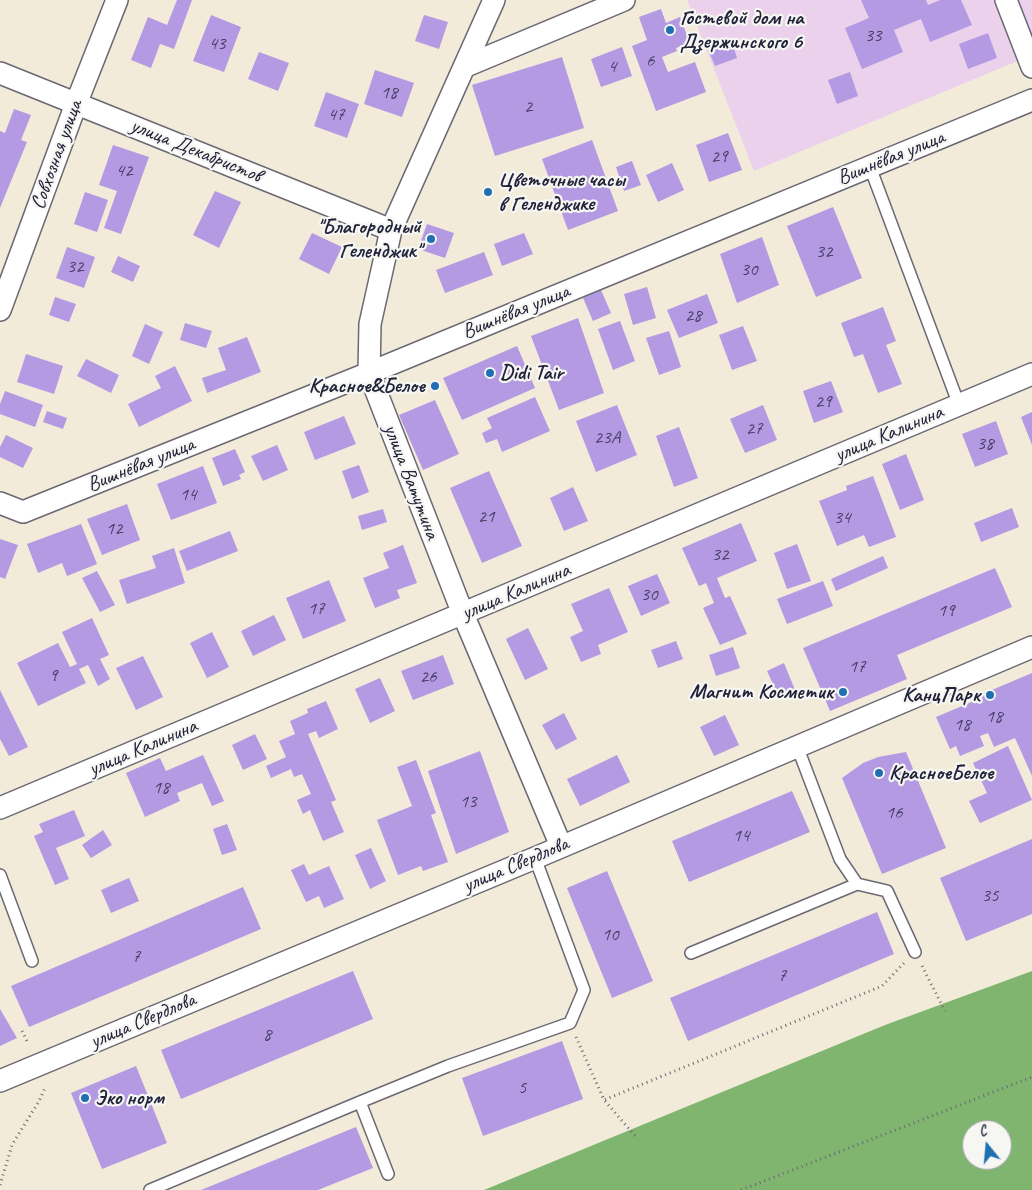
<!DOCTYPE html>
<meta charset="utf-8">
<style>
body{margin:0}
#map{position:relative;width:1032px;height:1190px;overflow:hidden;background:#f2ebda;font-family:Caveat,sans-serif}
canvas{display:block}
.north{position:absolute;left:962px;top:1120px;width:50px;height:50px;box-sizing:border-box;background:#f6f6f2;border:1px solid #a1a1a9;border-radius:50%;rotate:343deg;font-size:14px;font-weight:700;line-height:20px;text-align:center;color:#22223b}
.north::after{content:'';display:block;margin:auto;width:18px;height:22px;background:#1f6fb2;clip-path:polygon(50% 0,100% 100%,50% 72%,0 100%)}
</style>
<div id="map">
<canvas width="1032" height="1190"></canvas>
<div class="north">С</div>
</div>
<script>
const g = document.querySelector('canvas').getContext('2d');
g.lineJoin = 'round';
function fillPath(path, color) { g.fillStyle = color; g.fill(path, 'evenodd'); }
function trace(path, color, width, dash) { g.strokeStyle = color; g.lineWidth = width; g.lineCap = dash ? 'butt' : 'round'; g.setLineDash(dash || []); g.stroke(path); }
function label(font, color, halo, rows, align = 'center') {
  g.font = font + ' Caveat,sans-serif'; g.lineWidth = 4.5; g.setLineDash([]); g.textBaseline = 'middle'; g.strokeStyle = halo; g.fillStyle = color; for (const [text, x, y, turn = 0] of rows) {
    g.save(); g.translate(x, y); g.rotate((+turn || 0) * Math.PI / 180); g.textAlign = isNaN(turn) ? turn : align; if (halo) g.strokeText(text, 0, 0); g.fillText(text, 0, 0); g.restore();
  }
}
fillPath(new Path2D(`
 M 687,0 L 997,0 L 1020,60 L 754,171 Z
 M 1016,0 L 1032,0 L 1032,41 Z`), '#ebd1eb');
fillPath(new Path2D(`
 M 1032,971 L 1032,1190 L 484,1190 L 885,1025 ZM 972,1130 L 1002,1130 L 1002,1160 L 972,1160 Z`), '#80b570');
fillPath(new Path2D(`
 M 177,0 L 192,0 L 174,49 L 160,44 L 151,68 L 131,60 L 148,17 L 167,25 Z
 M 861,0 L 926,0 L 928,5 L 940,0 L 961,0 L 972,25 L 930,42 L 921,19 L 894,30 L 903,52 L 862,69 L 845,28 L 869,18 Z
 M 661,9 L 666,23 L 680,17 L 690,43 L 676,48 L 677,51 L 662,57 L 668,72 L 695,62 L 706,92 L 656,111 L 632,46 L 647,40 L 639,17 Z
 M 211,15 L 241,27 L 224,72 L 193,61 Z
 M 424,15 L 448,22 L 439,49 L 415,41 Z
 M 988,33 L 997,58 L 968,69 L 959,44 Z
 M 731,39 L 737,58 L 715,66 L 707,47 Z
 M 622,47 L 632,76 L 601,87 L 591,59 Z
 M 259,52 L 289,63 L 278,91 L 248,79 Z
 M 562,57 L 584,128 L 495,156 L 472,85 Z
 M 375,70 L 414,83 L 402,117 L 364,104 Z
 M 850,72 L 858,96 L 837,104 L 828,80 Z
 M 326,92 L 359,104 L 347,138 L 314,126 Z
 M 14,109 L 31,115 L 21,140 L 27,142 L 0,208 L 0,131 L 5,133 Z
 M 728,133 L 742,170 L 709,182 L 696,145 Z
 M 592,140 L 618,211 L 568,230 L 542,159 Z
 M 113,145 L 149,157 L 121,234 L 104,228 L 117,191 L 99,185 Z
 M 632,161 L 641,185 L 624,191 L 616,167 Z
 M 672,163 L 684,190 L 658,202 L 646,175 Z
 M 215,191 L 241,202 L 219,248 L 193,235 Z
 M 85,192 L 108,200 L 97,232 L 74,224 Z
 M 833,207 L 862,278 L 816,297 L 787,226 Z
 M 427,224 L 454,233 L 445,258 L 418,249 Z
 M 312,233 L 342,247 L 329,274 L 299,259 Z
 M 524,233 L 533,254 L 502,266 L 494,244 Z
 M 762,237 L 779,285 L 737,303 L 720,254 Z
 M 67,247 L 95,257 L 84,288 L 56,278 Z
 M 484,252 L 493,275 L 445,293 L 436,270 Z
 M 118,256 L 140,266 L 133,282 L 111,272 Z
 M 647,287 L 656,318 L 633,325 L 624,294 Z
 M 601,290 L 611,313 L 593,321 L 583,298 Z
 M 707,294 L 718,323 L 679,338 L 667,310 Z
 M 55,297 L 76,304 L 69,322 L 49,315 Z
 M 883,307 L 896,341 L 886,345 L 902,384 L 878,393 L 863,354 L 854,357 L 841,323 Z
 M 578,318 L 604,393 L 559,410 L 531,336 Z
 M 620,321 L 635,361 L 613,370 L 598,329 Z
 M 185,323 L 212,331 L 206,348 L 180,340 Z
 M 145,324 L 163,332 L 149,364 L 132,356 Z
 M 743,326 L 757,361 L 732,370 L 719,335 Z
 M 669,331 L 681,367 L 659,375 L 646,338 Z
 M 247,337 L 261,372 L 207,393 L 202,378 L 226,370 L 218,348 Z
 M 517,346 L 535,388 L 462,420 L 443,378 Z
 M 26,354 L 63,366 L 54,394 L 17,382 Z
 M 86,359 L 119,375 L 111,393 L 77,376 Z
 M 175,366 L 192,401 L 139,427 L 128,404 L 161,388 L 155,376 Z
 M 831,381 L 843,412 L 814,423 L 803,391 Z
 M 5,391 L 43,405 L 35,427 L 0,414 L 0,404 Z
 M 535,397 L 550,431 L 502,452 L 497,439 L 486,443 L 482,433 L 492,428 L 487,418 Z
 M 435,400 L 459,454 L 423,470 L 399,415 Z
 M 617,405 L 637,455 L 596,472 L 576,421 Z
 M 763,405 L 777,440 L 745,453 L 730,419 Z
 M 47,411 L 67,418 L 63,429 L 43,422 Z
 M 1032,412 L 1032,445 L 1021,417 Z
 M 344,416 L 356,444 L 315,460 L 304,432 Z
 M 996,421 L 1008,454 L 975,467 L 962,434 Z
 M 679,427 L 698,478 L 674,487 L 656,436 Z
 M 6,435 L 33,448 L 23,468 L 0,457 L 0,447 Z
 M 277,445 L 288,470 L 263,481 L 251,456 Z
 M 235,449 L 245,472 L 239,475 L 241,479 L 223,486 L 212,458 Z
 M 906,454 L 924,500 L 900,510 L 882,464 Z
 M 359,465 L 369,492 L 352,499 L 342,471 Z
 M 203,466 L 217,503 L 171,520 L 157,484 Z
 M 489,471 L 522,546 L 482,563 L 450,488 Z
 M 873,476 L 896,537 L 869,547 L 864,535 L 837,546 L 819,501 L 847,490 L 846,486 Z
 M 573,487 L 588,521 L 564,531 L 550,498 Z
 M 127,504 L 140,540 L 102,555 L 87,519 Z
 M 1012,508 L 1019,527 L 981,542 L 974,523 Z
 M 383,509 L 387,522 L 362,530 L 358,516 Z
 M 741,523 L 757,561 L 717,578 L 725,598 L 730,596 L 747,634 L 720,645 L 703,608 L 714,603 L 706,583 L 699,586 L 682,548 Z
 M 81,524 L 97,564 L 67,576 L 62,563 L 38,573 L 27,544 Z
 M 230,531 L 238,551 L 187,571 L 179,551 Z
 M 0,539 L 18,545 L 5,579 L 0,577 Z
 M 797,544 L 811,581 L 787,589 L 774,553 Z
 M 403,545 L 417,583 L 397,590 L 400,598 L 375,608 L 363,578 L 389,568 L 383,553 Z
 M 174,548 L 185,583 L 127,604 L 119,580 L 156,568 L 152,556 Z
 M 883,556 L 888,568 L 836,591 L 831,579 Z
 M 995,568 L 1012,607 L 897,655 L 907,679 L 830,711 L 803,648 Z
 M 97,571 L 115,605 L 100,612 L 82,578 Z
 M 657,574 L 670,603 L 641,616 L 628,586 Z
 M 329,580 L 346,621 L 303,639 L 286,598 Z
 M 823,581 L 833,606 L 787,624 L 777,599 Z
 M 609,588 L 628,632 L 598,645 L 601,654 L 581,662 L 570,637 L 583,631 L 571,604 Z
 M 274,615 L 286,640 L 253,656 L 241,631 Z
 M 92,618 L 109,655 L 100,659 L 110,679 L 98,686 L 88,665 L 79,669 L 86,683 L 38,706 L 17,663 L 58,643 L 70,667 L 77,664 L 62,632 Z
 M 528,628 L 548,669 L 525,680 L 506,639 Z
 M 212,632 L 229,667 L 207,678 L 190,643 Z
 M 676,641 L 683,659 L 658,668 L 651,650 Z
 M 733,647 L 740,668 L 716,676 L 709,655 Z
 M 443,655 L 454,684 L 413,700 L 401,671 Z
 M 143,656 L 163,697 L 136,710 L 116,668 Z
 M 784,663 L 795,690 L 779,697 L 767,671 Z
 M 1032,673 L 1032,776 L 1015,738 L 994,747 L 988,733 L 980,736 L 984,746 L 960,756 L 956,746 L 950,749 L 936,717 L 974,701 L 973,698 Z
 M 380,678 L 395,711 L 370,723 L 355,689 Z
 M 0,690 L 28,747 L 9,756 L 0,739 Z
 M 326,701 L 338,729 L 319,738 L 316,731 L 308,734 L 336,800 L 331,802 L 344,832 L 323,841 L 310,810 L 303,814 L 297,800 L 311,794 L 302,774 L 294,777 L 291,769 L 271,778 L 266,766 L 286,757 L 279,741 L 295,734 L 290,721 L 308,713 L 307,709 Z
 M 564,713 L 577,739 L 556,750 L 542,725 Z
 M 725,715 L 739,745 L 714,756 L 700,727 Z
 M 255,734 L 267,759 L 243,770 L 232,745 Z
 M 1008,746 L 1032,800 L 980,823 L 969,801 L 987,793 L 973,763 Z
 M 480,751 L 509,832 L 456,854 L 428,771 Z
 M 906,752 L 946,848 L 882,874 L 842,778 L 863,763 L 878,757 Z
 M 203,755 L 224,801 L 212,806 L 202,783 L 177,793 L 180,801 L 145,817 L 126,773 L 160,758 L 166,771 Z
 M 617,755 L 630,782 L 580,806 L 567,779 Z
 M 416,760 L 436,813 L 431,815 L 448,862 L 423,871 L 421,866 L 398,875 L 377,820 L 412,806 L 397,767 Z
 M 792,791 L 810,832 L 689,882 L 672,841 Z
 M 74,810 L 85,836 L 56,848 L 69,879 L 55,885 L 34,836 L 43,832 L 39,824 Z
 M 227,824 L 237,850 L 222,855 L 213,829 Z
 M 103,830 L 112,845 L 91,858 L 82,845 Z
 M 1032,839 L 1032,914 L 966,941 L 940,878 Z
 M 371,848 L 386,881 L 370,889 L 355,855 Z
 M 304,864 L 309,875 L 329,866 L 344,899 L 324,908 L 319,896 L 306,902 L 291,870 Z
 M 607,871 L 653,981 L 612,998 L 567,888 Z
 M 129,878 L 139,901 L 111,913 L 101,890 Z
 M 243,887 L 261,929 L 29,1027 L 11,986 Z
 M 877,912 L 894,954 L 688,1041 L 670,998 Z
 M 353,971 L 373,1019 L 181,1099 L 161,1050 Z
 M 0,1009 L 17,1038 L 0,1046 Z
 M 562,1041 L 583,1099 L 483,1136 L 462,1078 Z
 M 136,1066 L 167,1143 L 102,1169 L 71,1093 Z
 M 356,1127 L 373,1168 L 318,1190 L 201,1190 Z`), '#b499e3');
const lane = new Path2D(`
 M 870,167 L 959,405
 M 797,746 L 840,859 L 857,884 L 887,891 L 915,952
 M 0,875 L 32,961
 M 691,953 L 857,884
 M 360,1102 L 448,1066 L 570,1023 L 584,990 L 535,858
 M 150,1190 L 360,1102 L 388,1174`);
const street = new Path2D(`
 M 494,0 L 391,230 L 370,324 L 369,373 L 463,614 L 561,846
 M 1006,0 L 1032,67
 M 466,66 L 624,0
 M 0,73 L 391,230
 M 0,310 L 76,104 L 117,0
 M 0,503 L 23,512 L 369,373 L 1032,100
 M 0,808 L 1032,374
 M 0,1081 L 535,858 L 1032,647`);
trace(lane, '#6b6873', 14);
trace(street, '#6b6873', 24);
trace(new Path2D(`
 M 922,966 L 945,1011
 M 22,1031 L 28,1043
 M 576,1037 L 604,1100 L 882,986 L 904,963
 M 605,1101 L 636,1137
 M 0,1185 L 12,1145 L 39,1101 L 46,1086
 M 741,1190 L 1032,1077`), '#6b6873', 3, [1, 4]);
trace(lane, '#fff', 11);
trace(street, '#fff', 21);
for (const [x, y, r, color] of [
 [670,30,5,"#1f6fb2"],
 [488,192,5,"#1f6fb2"],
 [431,239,5,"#1f6fb2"],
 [490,373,5,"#1f6fb2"],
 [435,386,5,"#1f6fb2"],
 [843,692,5,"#1f6fb2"],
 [990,695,5,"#1f6fb2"],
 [879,773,5,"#1f6fb2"],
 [85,1098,5,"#1f6fb2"]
]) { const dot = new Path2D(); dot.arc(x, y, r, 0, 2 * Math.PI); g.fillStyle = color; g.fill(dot); trace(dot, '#f6f6f2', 2); }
label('19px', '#464065', null, [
 ["33",873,36],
 ["43",217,44],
 ["6",650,61],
 ["4",612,67],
 ["18",389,93],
 ["2",528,107],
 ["47",336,115],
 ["29",719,157],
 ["42",124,171],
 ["32",824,252],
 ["32",75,267],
 ["30",749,270],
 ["28",693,316],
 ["29",823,402],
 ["27",754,429],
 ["23А",607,438],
 ["38",985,444],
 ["14",188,495],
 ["21",486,517],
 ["34",842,518],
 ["12",114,529],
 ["32",720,555],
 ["30",649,595],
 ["17",316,609],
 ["19",946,611],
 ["17",857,667],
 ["9",53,676],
 ["26",428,677],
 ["18",994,717],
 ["18",962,725],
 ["18",161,788],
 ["13",468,802],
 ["16",894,813],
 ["14",741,836],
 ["35",990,896],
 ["10",610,935],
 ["7",136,957],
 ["7",782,976],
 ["8",267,1035],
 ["5",522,1088]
]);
label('bold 21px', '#22223b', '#f6f6f2', [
 ["Гостевой дом на",680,18],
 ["Дзержинского 6",680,42],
 ["Цветочные часы",498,180],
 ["в Геленджике",498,204],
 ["\"Благородный",421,227,"right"],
 ["Геленджик\"",421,251,"right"],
 ["Didi Tair",500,373],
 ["Красное&Белое",425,386,"right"],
 ["Магнит Косметик",833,692,"right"],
 ["КанцПарк",980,695,"right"],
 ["КрасноеБелое",889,773],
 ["Эко норм",95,1098]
], 'left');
label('21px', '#22223b', '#f6f6f2', [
 ["улица Декабристов",196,151,22],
 ["Совхозная улица",57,155,-70],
 ["Вишнёвая улица",891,158,-22],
 ["Вишнёвая улица",516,312,-22],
 ["улица Калинина",889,434,-23],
 ["Вишнёвая улица",141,465,-22],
 ["улица Ватутина",411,482,69],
 ["улица Калинина",516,592,-23],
 ["улица Калинина",143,748,-23],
 ["улица Свердлова",516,865,-23],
 ["улица Свердлова",143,1021,-23]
]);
</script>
